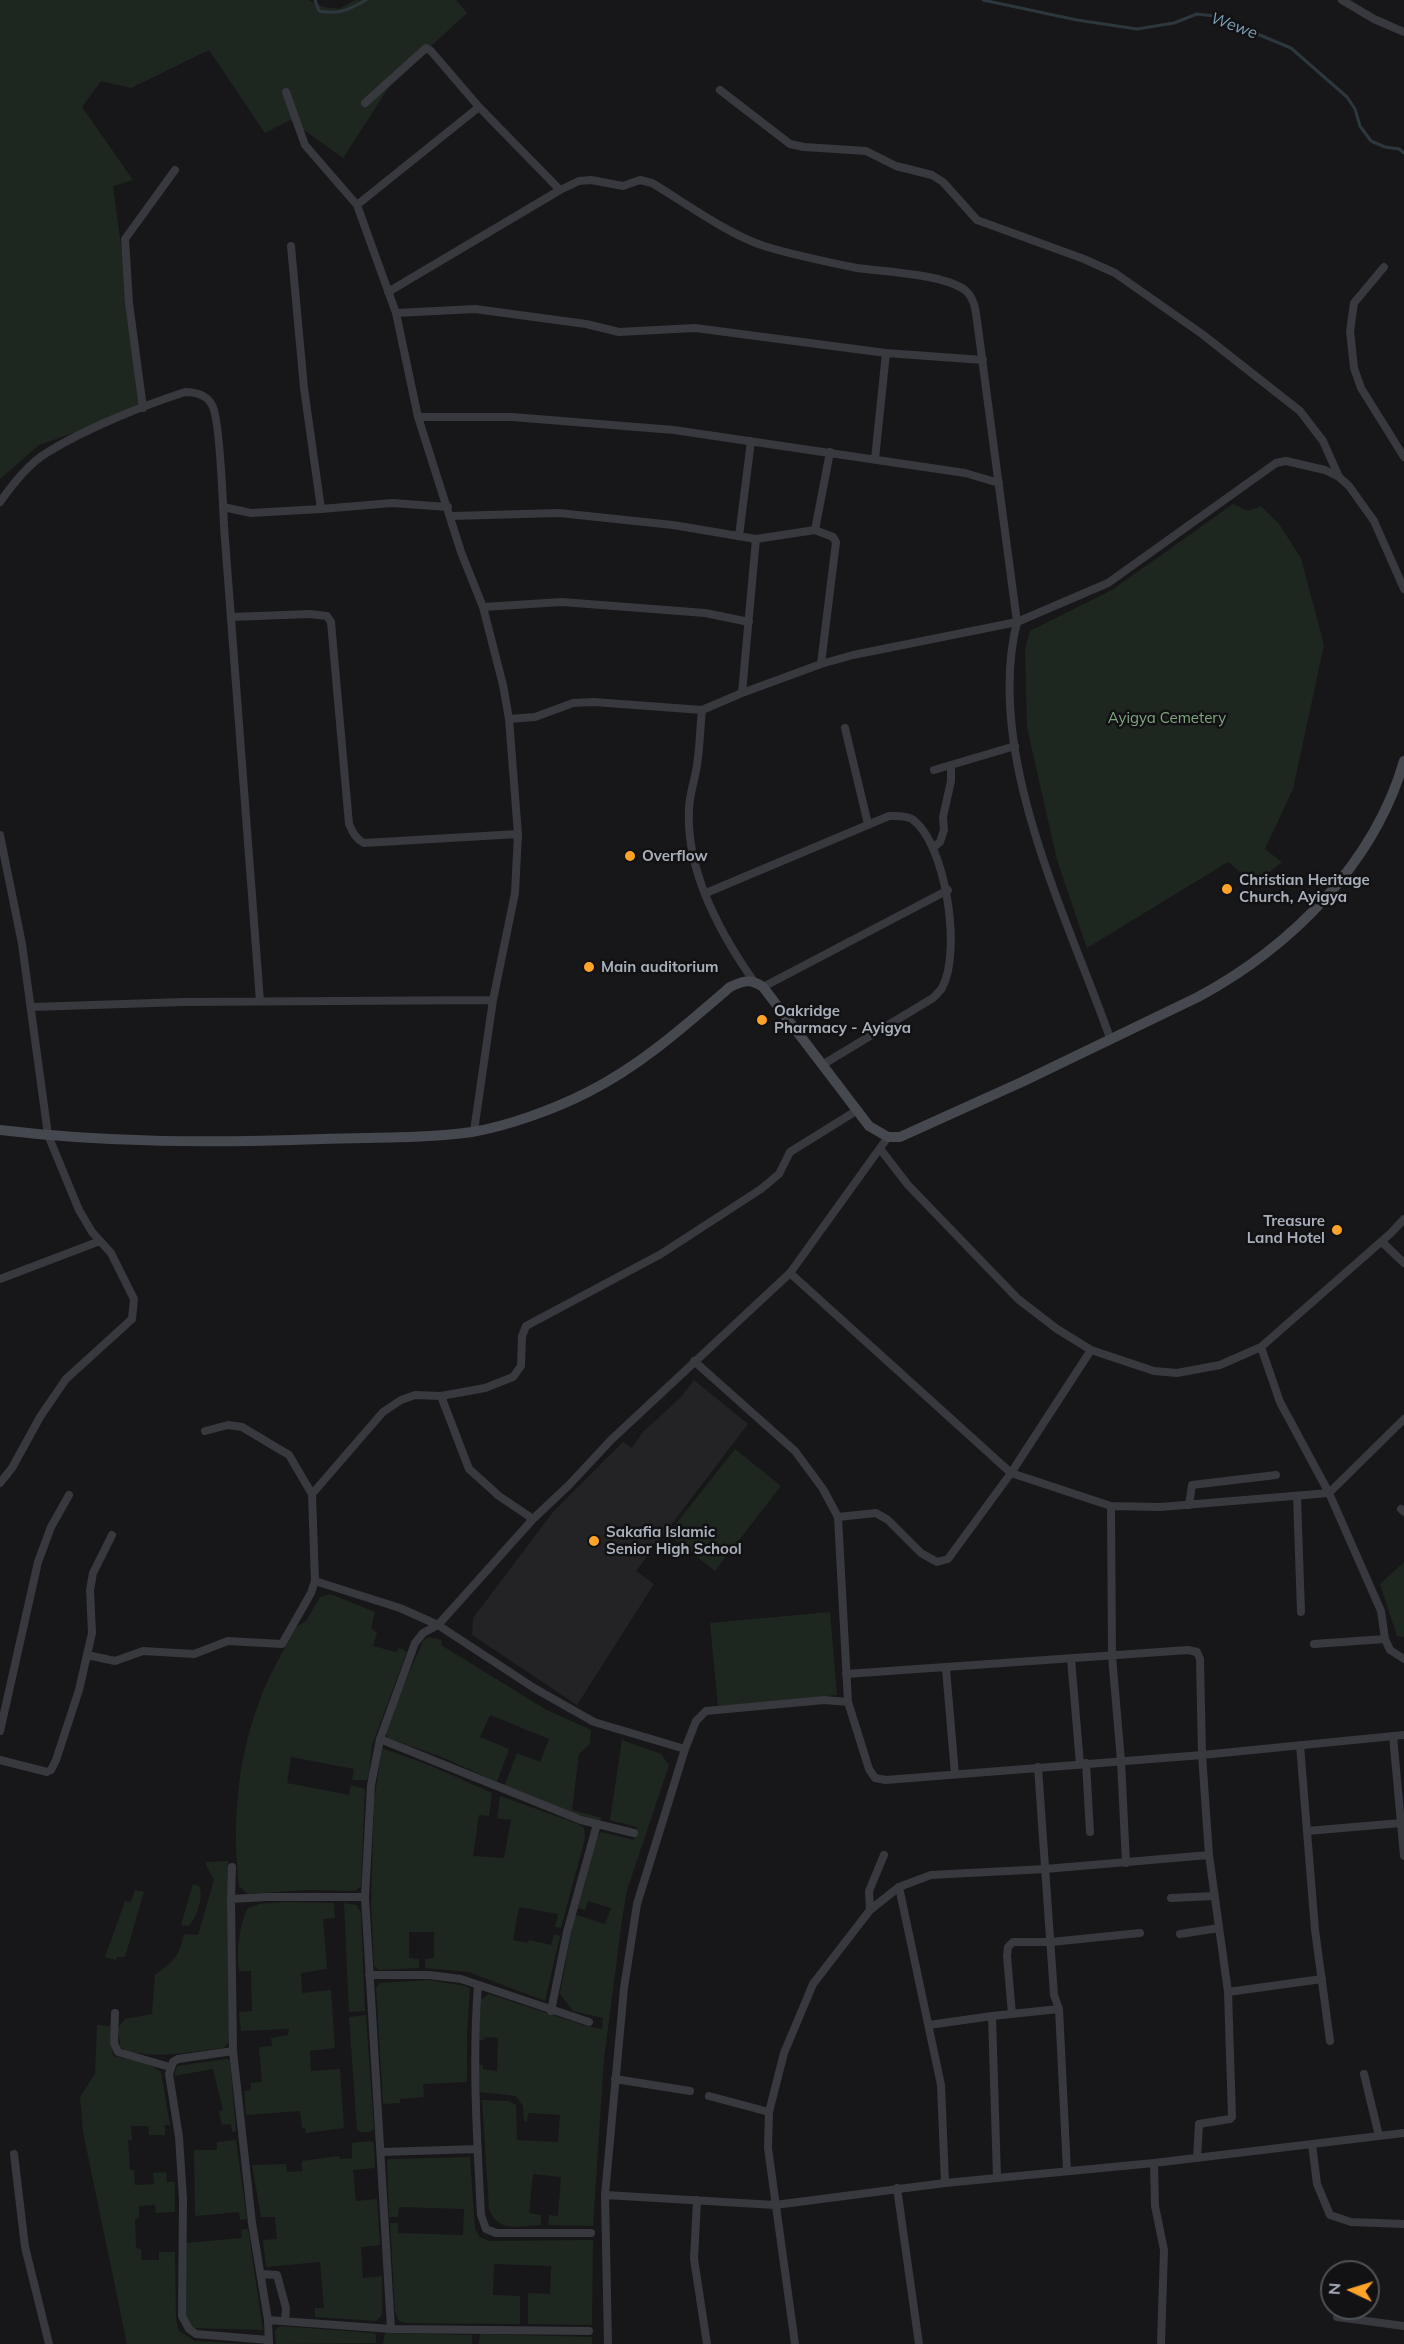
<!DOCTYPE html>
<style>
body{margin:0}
#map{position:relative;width:1404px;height:2344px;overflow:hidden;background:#171719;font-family:Mulish,sans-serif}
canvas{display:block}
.north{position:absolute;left:1320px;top:2260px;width:60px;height:60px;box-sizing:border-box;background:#121214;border:2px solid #4e5156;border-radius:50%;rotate:274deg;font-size:16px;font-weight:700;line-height:24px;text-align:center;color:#a8afba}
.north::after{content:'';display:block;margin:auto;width:21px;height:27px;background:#ffa329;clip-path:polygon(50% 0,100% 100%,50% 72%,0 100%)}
</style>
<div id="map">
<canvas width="1404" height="2344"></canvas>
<div class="north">N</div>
</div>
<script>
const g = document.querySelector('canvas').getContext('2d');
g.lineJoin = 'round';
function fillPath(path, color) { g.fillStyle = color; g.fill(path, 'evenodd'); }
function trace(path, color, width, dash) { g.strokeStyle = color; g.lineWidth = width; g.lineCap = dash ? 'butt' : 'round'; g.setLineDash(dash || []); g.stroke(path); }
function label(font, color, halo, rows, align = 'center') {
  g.font = font + ' Mulish,sans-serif'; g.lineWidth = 5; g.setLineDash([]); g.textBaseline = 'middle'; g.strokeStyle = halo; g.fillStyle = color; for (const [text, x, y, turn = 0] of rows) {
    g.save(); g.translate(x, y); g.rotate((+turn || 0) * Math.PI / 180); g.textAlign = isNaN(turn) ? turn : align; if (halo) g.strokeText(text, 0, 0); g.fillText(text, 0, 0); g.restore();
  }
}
fillPath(new Path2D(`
 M 694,1380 L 748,1424 L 636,1571 L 654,1584 L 577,1705 L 472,1635 L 473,1618 L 553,1512 L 623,1442 L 632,1448 L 643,1432 L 682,1396 Z`), '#232326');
fillPath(new Path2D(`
 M 0,0 L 308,0 L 324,7 L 339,9 L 355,0 L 456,0 L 467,13 L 393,81 L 343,158 L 290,120 L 265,133 L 209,50 L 131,88 L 101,81 L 82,107 L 133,180 L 113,186 L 143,408 L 39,445 L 0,479 Z
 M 1233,504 L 1248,511 L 1261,506 L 1279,524 L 1301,558 L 1324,645 L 1293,789 L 1265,849 L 1282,862 L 1255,884 L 1228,862 L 1087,948 L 1057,860 L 1027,727 L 1025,649 L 1030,631 L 1112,590 Z
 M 735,1449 L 781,1486 L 715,1571 L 668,1534 Z
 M 1404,1562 L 1404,1637 L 1397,1636 L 1380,1584 Z
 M 330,1594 L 375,1612 L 371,1628 L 377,1633 L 373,1646 L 396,1652 L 399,1648 L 407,1652 L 372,1745 L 369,1774 L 367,1780 L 352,1780 L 354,1769 L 291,1757 L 287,1783 L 349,1795 L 351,1785 L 365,1789 L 361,1886 L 355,1891 L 305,1890 L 248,1894 L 239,1886 C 232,1826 237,1762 258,1705 C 267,1678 283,1652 296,1627 L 306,1621 L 320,1597 Z
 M 830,1612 L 837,1695 L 718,1706 L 710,1623 Z
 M 428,1637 L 442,1640 L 441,1645 L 545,1709 L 591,1730 L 590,1744 L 579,1754 L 572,1810 L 602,1818 L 599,1821 L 570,1812 L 504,1787 L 517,1753 L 540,1762 L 549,1739 L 490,1715 L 480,1737 L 509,1749 L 497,1782 L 444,1758 L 388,1738 L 386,1733 L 399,1695 L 423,1641 Z
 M 622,1740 L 661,1754 L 669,1765 L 627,1890 L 622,1920 L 604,2059 L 593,2226 L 548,2225 L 549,2215 L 558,2216 L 561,2177 L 533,2174 L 529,2213 L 541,2215 L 541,2225 C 519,2226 498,2233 489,2209 L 482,2100 L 508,2101 L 516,2105 L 517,2140 L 558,2142 L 560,2115 L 528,2113 L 527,2122 L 524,2121 L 523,2106 L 516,2096 L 480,2092 L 478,2065 L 483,2065 L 483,2069 L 497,2071 L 498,2038 L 486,2037 L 483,2040 L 479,2040 L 481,1999 L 489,1994 L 583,2025 L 602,2029 L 603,2018 L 573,2011 L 560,1994 L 574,1917 L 577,1915 L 605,1924 L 611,1908 L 588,1901 L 585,1910 L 578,1908 L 597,1837 L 601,1832 L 634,1840 L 637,1827 L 610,1820 Z
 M 382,1748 L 431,1766 L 492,1793 L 489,1816 L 479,1815 L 473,1856 L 504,1858 L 511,1820 L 497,1818 L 500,1796 L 578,1824 L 584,1828 L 585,1838 L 561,1928 L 555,1927 L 558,1914 L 519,1907 L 513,1940 L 528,1943 L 529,1940 L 551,1945 L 554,1934 L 560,1936 L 545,2001 L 469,1972 L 425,1968 L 425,1959 L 434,1958 L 434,1932 L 409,1932 L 409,1958 L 419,1959 L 419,1968 L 379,1970 L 374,1966 L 371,1900 L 374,1801 Z
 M 228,1861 L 230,2041 L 224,2048 C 195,2051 146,2062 120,2047 L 118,2028 L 125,2019 L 152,2014 L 155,1975 C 174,1961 179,1957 184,1934 L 198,1935 L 214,1880 L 206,1865 L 206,1862 Z
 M 193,1884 L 199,1886 C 204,1895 197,1920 188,1926 L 181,1925 Z
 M 135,1890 L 144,1892 L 125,1957 L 117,1957 L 116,1960 L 105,1957 L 125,1901 L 131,1902 Z
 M 284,1902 L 334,1903 L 335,1918 L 323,1919 L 327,1969 L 301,1973 L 302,1993 L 331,1990 L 335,2048 L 310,2051 L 311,2071 L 340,2069 L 344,2128 L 306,2133 L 305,2128 L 302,2128 L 300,2111 L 246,2115 L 244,2091 L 251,2090 L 251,2083 L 262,2082 L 259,2047 L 272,2046 L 271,2038 L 288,2035 L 289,2029 L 241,2031 L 239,2012 L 252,2011 L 251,1971 L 239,1971 C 236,1950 239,1929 247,1909 L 259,1904 Z
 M 344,1903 L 356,1905 L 361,1912 L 365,2011 L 349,2012 Z
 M 428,1980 L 466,1986 L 470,1989 L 467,2031 L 467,2082 L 423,2084 L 424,2097 L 400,2099 L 400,2103 L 383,2104 L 376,1988 L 380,1983 Z
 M 366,2015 L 374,2129 C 371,2133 361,2133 357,2130 L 349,2017 Z
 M 97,2025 L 110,2026 L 113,2056 L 147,2063 L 161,2072 L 170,2125 L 165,2125 L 165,2135 L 149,2135 L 148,2126 L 131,2126 L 132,2140 L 128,2140 L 130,2170 L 134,2170 L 135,2185 L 154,2184 L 153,2173 L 166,2172 L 167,2182 L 175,2182 L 175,2212 L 156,2213 L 155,2205 L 139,2206 L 139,2218 L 135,2219 L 136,2248 L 141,2249 L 142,2260 L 159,2260 L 159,2252 L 175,2252 L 176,2319 L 179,2331 L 195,2341 L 246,2344 L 127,2344 L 83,2132 L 80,2097 L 95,2074 Z
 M 227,2059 L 230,2060 L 236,2131 L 232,2132 L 231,2124 L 222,2125 L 219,2111 L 223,2110 L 213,2069 L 174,2076 L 177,2066 Z
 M 236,2140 L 247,2219 L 240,2220 L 239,2212 L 195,2216 L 194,2150 L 217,2150 L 217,2142 Z
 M 370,2141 L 374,2143 L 375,2168 L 353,2170 L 356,2201 L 377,2199 L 380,2245 L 361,2247 L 363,2278 L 382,2276 L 382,2315 L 376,2321 L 315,2317 L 315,2308 L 324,2308 L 320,2262 L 266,2267 L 263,2240 L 277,2239 L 275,2217 L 261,2217 L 252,2165 L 286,2164 L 287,2172 L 302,2171 L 302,2161 L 339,2156 L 340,2159 L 352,2158 L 352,2143 Z
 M 470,2157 L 475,2229 L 480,2237 L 490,2241 L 593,2240 L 592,2325 L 528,2324 L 528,2293 L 550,2294 L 551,2266 L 494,2264 L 493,2295 L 520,2296 L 520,2324 L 406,2323 L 399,2321 L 395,2312 L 390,2223 L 398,2223 L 398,2233 L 463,2235 L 464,2209 L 399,2207 L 398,2217 L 389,2217 L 387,2161 L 389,2159 Z
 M 248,2229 L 263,2330 L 192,2328 L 185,2317 L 185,2243 L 242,2238 L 241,2230 Z
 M 280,2326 L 374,2333 L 376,2335 L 376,2343 L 276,2344 L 275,2330 Z
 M 385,2333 L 472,2335 L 472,2344 L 383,2344 Z
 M 480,2334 L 592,2337 L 592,2344 L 479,2344 Z`), '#1e271f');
trace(new Path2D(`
 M 315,0 L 319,11 C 338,15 349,10 366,0
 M 983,0 L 1077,20 L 1137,29 L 1174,23 L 1197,14 L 1214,16 L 1291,48 L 1347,97 L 1355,109 L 1360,126 L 1371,141 L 1385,147 L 1399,149 L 1404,153`), '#2c383e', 3);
trace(new Path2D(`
 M 1342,0 L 1374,19 L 1404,32
 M 720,90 L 790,144 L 804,147 L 866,151 L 896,166 L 932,175 L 943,182 L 977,220 L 1084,259 L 1115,273 L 1202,334 L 1300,411 L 1323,441 L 1339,477
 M 286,92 L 305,145 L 357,205
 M 365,103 L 426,48 L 431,51 L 479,107 L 560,190
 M 291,246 L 304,388 L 321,509 L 392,503 L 448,507
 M 1384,267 L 1354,303 L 1350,331 L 1354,368 L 1361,388 L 1404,457
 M 388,292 L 560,190 L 579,181 L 591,180 L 623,186 L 640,180 L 652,183 C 684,202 729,235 764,246 C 793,255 827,262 857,268 C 885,272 943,274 965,290 C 976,299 976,315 978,328 L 1017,622 C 984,754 1067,916 1110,1038
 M 396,313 L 475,309 L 586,324 L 619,332 L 695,328 L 886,353 L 983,360
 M 143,408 L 129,303 L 125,239 L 175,170
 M 418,417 L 512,417 L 674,430 L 965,473 L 999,483
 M 875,459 L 886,353
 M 0,502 C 13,484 29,463 48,452 C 87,428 142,406 185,392 C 195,392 207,395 212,405 C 220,418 223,505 224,526 C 237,685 248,843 260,1001
 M 223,507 L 251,513 L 321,509
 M 452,516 L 559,513 L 673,525 L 756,539 L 815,530 L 833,537 L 836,542 L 821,664
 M 815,530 L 830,452
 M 739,536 L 751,441
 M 483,607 L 562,602 L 705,613 L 749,622
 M 231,617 L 310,614 L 327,616 L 331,622 L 349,824 C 353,833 356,839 364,843 L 518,834
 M 742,693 L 756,539
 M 702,710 C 700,728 700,747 697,765 C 695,780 689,795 689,810 C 686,870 720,933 753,980
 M 509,719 L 535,717 L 573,703 L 594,702 L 702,710 L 742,693 L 821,664 L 853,655 L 1017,622 L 1108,583 L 1276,463 L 1286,461 L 1325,470 L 1339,477 L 1349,486 L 1374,521 L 1404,589
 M 845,728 L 868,824
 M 934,770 L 1015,746
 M 0,835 L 22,944 L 48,1135 L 79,1210 L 92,1232 L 111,1253 L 134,1299 L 132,1319 L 66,1379 L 40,1417 L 12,1468 L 0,1483
 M 933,848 L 940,842 L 944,830 L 943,817 L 951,781 L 951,765
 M 706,893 L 889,816 C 896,816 905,815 912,819 C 946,843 962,952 942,988 C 940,991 936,995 933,998 L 822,1065
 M 763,987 L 948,890
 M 32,1007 L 183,1002 L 493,1000
 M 474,1131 L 493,1000 L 515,893 L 518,834 L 509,719 L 503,685 L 483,607 L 461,552 L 418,417 L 396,313 L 357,205 L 479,107
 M 881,1150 L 908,1185 L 1018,1299 L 1057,1329 L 1091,1350 L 1154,1371 L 1177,1373 L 1220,1365 L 1261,1347 L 1391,1233 L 1404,1219
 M 1382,1242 L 1404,1263
 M 790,1273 L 1011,1473 L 1111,1506 L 1160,1507 L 1329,1493 L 1404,1419
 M 0,1279 L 100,1241
 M 1261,1347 L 1280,1402 L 1329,1493 L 1381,1611 L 1385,1639 L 1390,1650 L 1404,1659
 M 694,1361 L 795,1451 L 823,1489 L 838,1517 L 848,1702 L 869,1769 L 875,1778 L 886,1780 L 1202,1755 L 1404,1735
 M 441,1396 L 469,1469 L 499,1496 L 533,1519
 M 312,1494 L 383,1412 L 401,1400 L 415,1395 L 441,1396 L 485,1388 L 513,1377 L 521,1366 L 522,1336 L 526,1326 L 661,1254 L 761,1189 L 779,1174 L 790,1152 L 856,1111
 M 1297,1496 L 1301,1612
 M 1189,1505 L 1192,1485 L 1276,1475
 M 1111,1506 L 1112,1656 L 1121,1761 L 1126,1863
 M 1401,1509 L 1404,1512
 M 838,1517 L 876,1513 L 888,1520 L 921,1553 L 937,1562 L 948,1559 L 1011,1473 L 1091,1350
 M 315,1581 L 400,1608 L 438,1625 L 534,1688 L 594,1722 L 685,1749
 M 1314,1644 L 1385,1639
 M 87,1655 L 115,1661 L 143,1651 L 194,1654 L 228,1641 L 282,1644 L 311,1593 L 315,1581 L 312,1494 L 289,1455 L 242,1427 L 228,1425 L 205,1431
 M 1071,1659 L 1080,1764
 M 946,1669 L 955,1774
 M 0,1731 L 38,1562 L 51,1527 L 69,1495
 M 1393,1736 L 1404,1856
 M 380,1739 L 581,1820 L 634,1833
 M 1300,1745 L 1315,1930 L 1330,2041
 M 0,1760 L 47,1772 L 51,1770 L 56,1760 L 79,1690 L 92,1633 L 90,1590 L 93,1573 L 112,1535
 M 1086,1763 L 1090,1832
 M 1038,1767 L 1054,1995 L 1059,2009 L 1067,2171
 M 1307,1831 L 1401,1823
 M 899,1887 L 941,2085 L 945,2183
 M 1171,1898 L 1215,1896
 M 231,1899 L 232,1867
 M 870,1910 L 869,1891 L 884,1855
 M 1180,1934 L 1219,1928
 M 369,1975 L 429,1975 L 461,1979 L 589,2022
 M 478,1985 C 472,2062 477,2138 481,2215 L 486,2229 L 496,2233 L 591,2233
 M 1228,1992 L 1322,1979
 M 551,2011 L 567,1932 L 597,1824
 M 115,2013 L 114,2043 L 118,2052 L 170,2067
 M 1012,2014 L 1007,1956 L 1008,1947 L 1013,1942 L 1051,1942 L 1140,1933
 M 992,2016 L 1059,2009
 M 929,2025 L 992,2016 L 997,2177
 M 233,2051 L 178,2059 L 173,2062 L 169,2074 L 179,2137 L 183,2199 L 182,2316 L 189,2329 L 196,2334 L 269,2340
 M 1364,2074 L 1379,2136
 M 615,2079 L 690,2091
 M 709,2096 L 769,2112
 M 1312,2144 L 1317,2184 L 1330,2215 L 1351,2222 L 1404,2224
 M 382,2152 L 478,2149
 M 14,2154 L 25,2247 L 49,2344
 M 1197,2158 L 1199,2124 L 1230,2119 L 1232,2117 L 1228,1992 L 1209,1855
 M 1154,2163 L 1155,2206 L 1164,2250 L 1161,2344
 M 897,2188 L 919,2344
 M 605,2195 L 775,2205 L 945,2183 L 1154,2163 L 1404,2133
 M 697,2200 L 694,2259 L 707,2344
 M 261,2274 L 277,2275 L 286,2308 L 285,2321
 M 1337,2317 L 1404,2326
 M 268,2320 L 391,2329 L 589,2331
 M 391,2329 L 365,1897 L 371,1785 L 380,1739 L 415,1643 L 423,1633 L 438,1625 L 533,1519 L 569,1485 L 611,1440 L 790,1273 L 888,1137
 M 269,2344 L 268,2320 L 252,2223 L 233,2051 L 231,1899 L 267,1897 L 365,1897
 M 608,2344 L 605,2195 L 624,1988 L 637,1904 L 685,1749 L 696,1721 L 706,1711 L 824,1700 L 848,1702
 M 795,2344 L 768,2148 L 769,2112 L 784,2053 L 813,1984 L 870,1910 L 899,1887 L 931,1875 L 1045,1869 L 1209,1855 L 1202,1755 L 1200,1659 L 1197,1652 L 1188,1650 L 846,1674`), '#37393e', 8);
trace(new Path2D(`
 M 0,1130 C 107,1143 215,1143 322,1139 C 372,1137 422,1139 472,1132 C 508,1126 555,1109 588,1092 C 640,1066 686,1025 730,987 C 743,981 750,978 763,987 L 869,1126 L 888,1137 L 900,1137 L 1024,1081 L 1198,997 C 1291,947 1374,864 1404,761`), '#45484e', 10);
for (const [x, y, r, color] of [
 [630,856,6,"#ffa329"],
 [1227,889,6,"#ffa329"],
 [589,967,6,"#ffa329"],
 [762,1020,6,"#ffa329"],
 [1337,1230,6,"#ffa329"],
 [594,1541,6,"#ffa329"]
]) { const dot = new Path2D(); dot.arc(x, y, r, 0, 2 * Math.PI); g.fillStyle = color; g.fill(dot); trace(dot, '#121214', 2); }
label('15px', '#7fa67e', '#121214', [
 ["Ayigya Cemetery",1167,718]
]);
label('bold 15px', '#a8afba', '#121214', [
 ["Overflow",642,856],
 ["Christian Heritage",1239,880],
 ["Church, Ayigya",1239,897],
 ["Main auditorium",601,967],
 ["Oakridge",774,1011],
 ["Pharmacy - Ayigya",774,1028],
 ["Treasure",1325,1221,"right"],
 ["Land Hotel",1325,1238,"right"],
 ["Sakafia Islamic",606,1532],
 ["Senior High School",606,1549]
], 'left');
label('italic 16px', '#7da1b7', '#121214', [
 ["Wewe",1234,26,20]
]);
</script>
